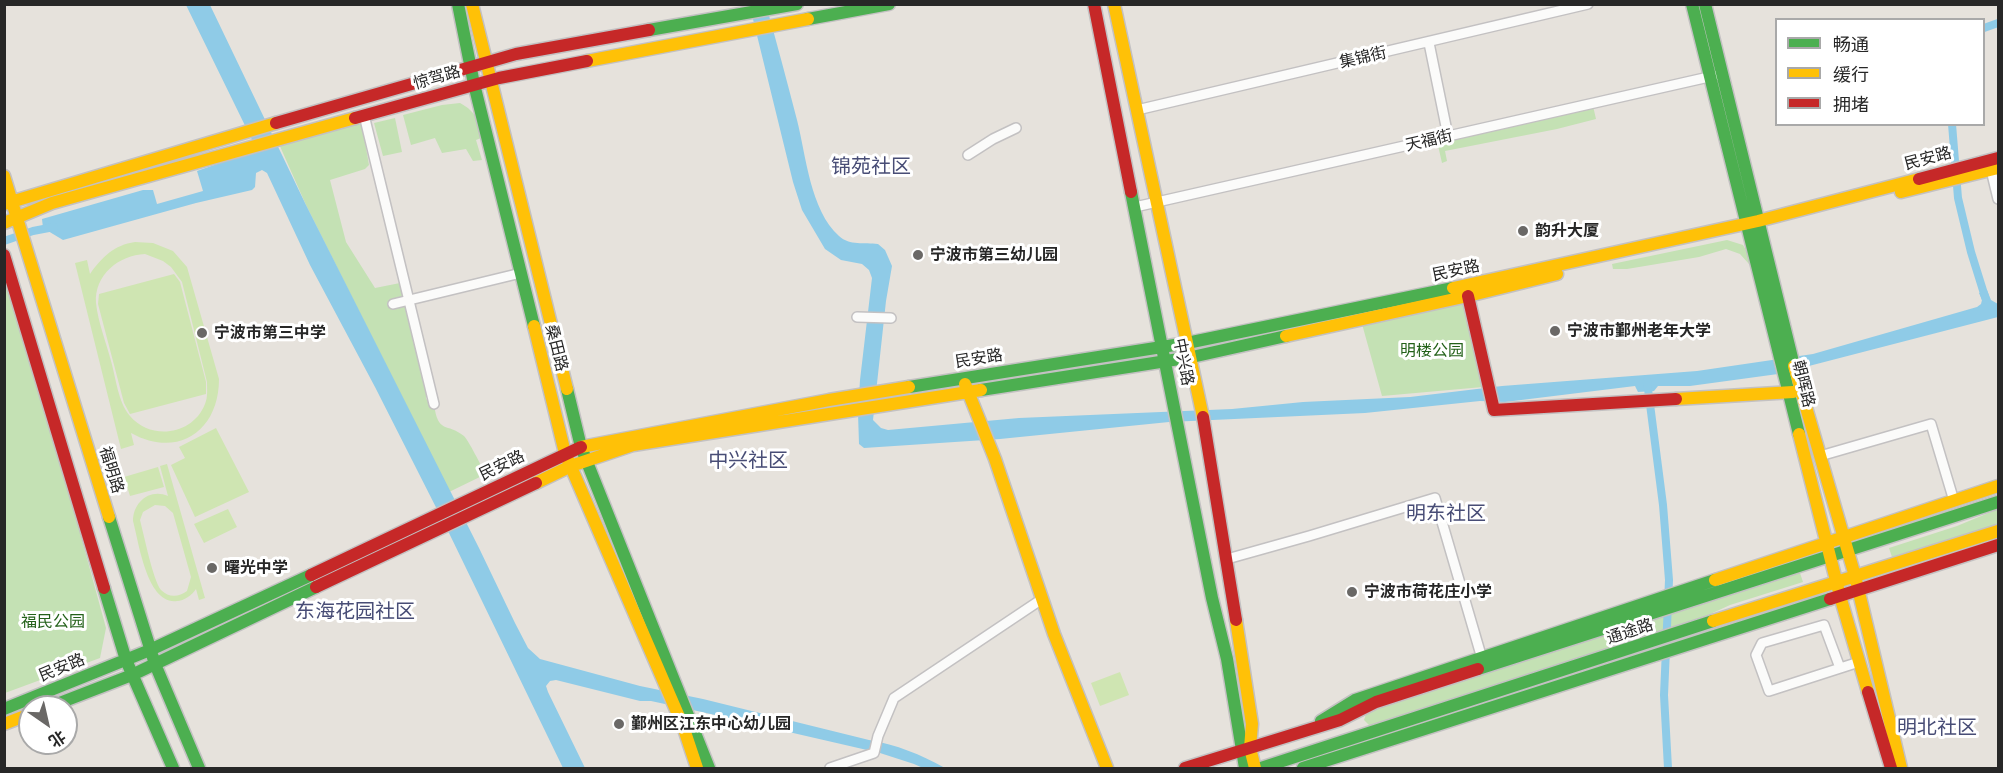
<!DOCTYPE html>
<meta charset="utf-8">
<style>
body{margin:0}
#map{position:relative;width:2003px;height:773px;overflow:hidden;background:#e6e2dc;font-family:Karla,"Noto Sans SC",sans-serif}
canvas{display:block}
.frame{position:absolute;inset:0;border:6px solid #272727;pointer-events:none}
.legend{position:absolute;left:1775px;top:18px;width:210px;height:108px;box-sizing:border-box;background:#fff;border:2px solid #a9a9a9;margin:0;padding:8px 10px;list-style:none;font-size:18px;color:#272727}
.legend li{display:flex;align-items:center;gap:12px;height:30px}
.legend b{width:30px;border:2px solid #a9a9a9}
.north{position:absolute;left:18px;top:695px;width:60px;height:60px;box-sizing:border-box;background:#fff;border:2px solid #a9a9a9;border-radius:50%;rotate:146deg;font-size:16px;font-weight:700;line-height:24px;text-align:center;color:#272727}
.north::after{content:'';display:block;margin:auto;width:21px;height:27px;background:#6a6866;clip-path:polygon(50% 0,100% 100%,50% 72%,0 100%)}
</style>
<div id="map">
<canvas width="2003" height="773"></canvas>
<div class="frame"></div>
<ul class="legend">
<li><b style="height:8px;background:#4caf50"></b>畅通</li>
<li><b style="height:8px;background:#ffc107"></b>缓行</li>
<li><b style="height:8px;background:#c62828"></b>拥堵</li>
</ul>
<div class="north">北</div>
</div>
<script>
const g = document.querySelector('canvas').getContext('2d');
g.lineJoin = 'round';
function fillPath(path, color) { g.fillStyle = color; g.fill(path, 'evenodd'); }
function trace(path, color, width, dash) { g.strokeStyle = color; g.lineWidth = width; g.lineCap = dash ? 'butt' : 'round'; g.setLineDash(dash || []); g.stroke(path); }
function label(font, color, halo, rows, align = 'center') {
  g.font = font + ' Karla,"Noto Sans SC",sans-serif'; g.lineWidth = 6; g.setLineDash([]); g.textBaseline = 'middle'; g.strokeStyle = halo; g.fillStyle = color; for (const [text, x, y, turn = 0] of rows) {
    g.save(); g.translate(x, y); g.rotate((+turn || 0) * Math.PI / 180); g.textAlign = isNaN(turn) ? turn : align; if (halo) g.strokeText(text, 0, 0); g.fillText(text, 0, 0); g.restore();
  }
}
fillPath(new Path2D(`
 M 460,103 C 477,112 478,121 481,138 L 476,140 L 482,160 L 473,161 L 466,149 L 442,153 L 435,138 L 411,145 L 403,115 L 442,105 Z
 M 1593,106 L 1596,119 L 1557,129 L 1445,151 L 1447,161 L 1442,163 L 1437,141 Z
 M 395,118 L 402,152 L 383,156 L 374,123 Z
 M 352,122 L 362,125 L 369,165 L 365,169 L 330,180 L 346,242 L 375,288 L 400,283 L 426,388 L 426,399 L 434,404 C 438,435 447,422 464,436 C 469,441 481,466 486,474 L 449,492 L 306,205 L 279,144 Z
 M 1727,240 L 1743,245 L 1752,261 L 1749,264 L 1740,254 L 1726,249 L 1699,257 L 1627,269 L 1613,269 L 1612,264 Z
 M 4,285 L 16,298 L 106,628 L 100,658 L 5,693 Z
 M 1464,301 L 1483,387 L 1382,396 L 1362,324 Z
 M 1998,509 L 1998,524 L 1892,557 L 1889,548 L 1957,526 Z
 M 1800,573 L 1803,582 L 1730,605 L 1693,622 L 1370,726 L 1364,720 L 1366,714 L 1373,710 Z`), '#c4e1b4');
fillPath(new Path2D(`
 M 135,242 L 153,243 L 173,251 L 187,267 L 219,379 C 219,431 178,459 131,433 L 134,445 L 121,449 L 75,263 L 87,260 L 90,274 C 102,257 114,245 135,242 ZM 145,254 L 163,261 L 171,267 L 182,282 L 207,382 C 207,390 208,397 205,404 C 193,435 151,441 130,416 C 118,402 116,378 111,361 C 106,342 98,322 96,303 C 94,275 119,255 145,254 Z
 M 174,274 L 180,282 L 206,382 L 206,394 L 130,414 L 124,403 L 98,304 L 99,294 Z
 M 216,428 L 249,492 L 195,517 L 171,465 L 185,458 L 179,447 Z
 M 167,464 L 205,598 L 199,600 L 196,589 C 192,595 184,601 177,601 C 147,605 139,543 133,521 C 133,502 150,488 168,496 L 160,466 ZM 155,505 L 165,506 L 173,513 L 191,577 L 187,591 C 179,597 169,598 161,590 C 153,580 144,535 140,520 L 143,512 Z
 M 158,467 L 164,487 L 130,496 L 124,477 Z
 M 228,509 L 237,527 L 204,543 L 194,524 Z
 M 1120,672 L 1129,695 L 1100,706 L 1091,683 Z`), '#cfe5b2');
fillPath(new Path2D(`
 M 186,5 L 210,5 L 306,205 L 479,548 L 515,623 L 528,648 L 540,659 L 640,686 L 703,699 L 869,740 C 897,745 920,754 945,768 L 923,768 L 914,764 L 880,753 L 702,712 L 651,701 L 640,701 L 556,680 L 550,681 L 546,686 L 548,692 L 585,768 L 563,768 L 449,533 L 375,387 L 310,265 L 267,173 L 262,170 L 256,173 L 255,187 L 252,190 L 196,203 L 63,240 L 43,228 L 42,219 L 143,190 L 153,190 L 157,204 L 203,191 L 197,171 L 257,150 Z
 M 743,5 L 766,5 C 777,43 787,82 797,120 C 806,155 810,210 839,236 C 850,246 864,242 878,244 L 885,250 L 892,266 L 886,301 L 873,420 L 881,428 L 888,430 L 1019,418 L 1232,409 L 1303,402 L 1410,397 L 1502,386 L 1697,371 L 1813,354 L 1977,307 L 1981,304 L 1982,300 L 1979,293 L 1987,290 L 1991,300 L 1998,304 L 1998,317 L 1778,374 L 1690,386 L 1658,386 L 1654,391 L 1638,392 L 1635,386 L 1505,402 L 1480,401 L 1365,413 L 1169,422 L 1000,439 L 864,448 L 859,444 L 858,413 L 860,380 L 872,278 L 869,270 L 862,264 L 841,260 L 825,249 L 802,210 L 793,182 L 751,11 Z`), '#8fcbe7');
trace(new Path2D(`
 M 1984,28 L 1998,23
 M 1952,124 L 1958,198 L 1971,252 L 1986,300
 M 4,241 L 33,231 L 54,227
 M 1647,381 L 1663,505 L 1669,580 L 1664,695 L 1668,768`), '#8fcbe7', 8);
const street = new Path2D(`
 M 1429,43 L 1448,136
 M 1137,110 L 1588,4
 M 364,115 L 434,404
 M 968,155 L 993,139 L 1016,128
 M 1991,170 L 1998,199
 M 1135,207 L 1722,74
 M 393,304 L 521,273
 M 857,317 L 891,318
 M 1820,456 L 1931,424 L 1954,501
 M 1227,559 L 1309,536 L 1435,498 L 1483,662
 M 1840,668 L 1824,625 L 1762,643 L 1756,655 L 1769,691 L 1859,662
 M 830,768 L 874,753 L 878,736 L 894,698 L 1042,599`);
const fast = new Path2D(`
 M 458,4 L 474,84 L 534,326
 M 1692,4 L 1799,434
 M 1705,4 L 1794,366
 M 808,19 L 889,4
 M 649,30 L 797,4
 M 1131,192 L 1212,598 L 1227,659 L 1245,768
 M 909,387 L 1187,343 L 1453,288
 M 567,389 L 581,447 L 709,768
 M 981,390 L 1192,357 L 1286,336
 M 109,517 L 155,664 L 199,768
 M 104,588 L 126,660 L 173,768
 M 1478,669 L 1998,502
 M 49,707 L 132,675 L 316,587
 M 4,709 L 150,650 L 311,575
 M 1321,721 L 1355,700 L 1715,580
 M 1261,768 L 1713,621
 M 1303,768 L 1830,599`);
const slow = new Path2D(`
 M 472,4 L 567,389
 M 1114,4 L 1203,417
 M 587,61 L 808,19
 M 4,176 L 109,517
 M 1901,192 L 1998,168
 M 4,204 L 276,123
 M 4,223 L 52,203 L 355,118
 M 1453,288 L 1758,221 L 1919,179
 M 534,326 L 565,453 L 683,726 L 697,768
 M 1286,336 L 1468,296 L 1557,274
 M 1794,366 L 1855,576 L 1901,768
 M 965,384 L 995,459 L 1054,634 L 1107,768
 M 1676,399 L 1793,392
 M 1799,434 L 1840,596 L 1868,692
 M 581,447 L 829,400 L 909,387
 M 536,483 L 571,466 L 633,445 L 981,390
 M 1715,580 L 1998,486
 M 1236,620 L 1252,724 L 1250,748 L 1255,768
 M 1713,621 L 1998,531
 M 4,724 L 30,714`);
const jam = new Path2D(`
 M 1094,4 L 1131,192
 M 355,118 L 499,78 L 587,61
 M 276,123 L 516,54 L 649,30
 M 1919,179 L 1998,158
 M 4,255 L 104,588
 M 1468,296 L 1494,410 L 1676,399
 M 1203,417 L 1236,620
 M 311,575 L 581,447
 M 316,587 L 536,483
 M 1830,599 L 1998,545
 M 1868,692 L 1891,768
 M 1185,768 L 1340,720 L 1376,702 L 1478,669`);
trace(street, '#c3c1c2', 12);
trace(fast, '#c3c1c2', 15);
trace(slow, '#c3c1c2', 15);
trace(jam, '#c3c1c2', 15);
trace(street, '#fbfbfa', 9);
trace(fast, '#4caf50', 12);
trace(slow, '#ffc107', 12);
trace(jam, '#c62828', 12);
for (const [x, y, r, color] of [
 [1523,231,6,"#6a6866"],
 [918,255,6,"#6a6866"],
 [1555,331,6,"#6a6866"],
 [202,333,6,"#6a6866"],
 [212,568,6,"#6a6866"],
 [1352,592,6,"#6a6866"],
 [619,724,6,"#6a6866"]
]) { const dot = new Path2D(); dot.arc(x, y, r, 0, 2 * Math.PI); g.fillStyle = color; g.fill(dot); trace(dot, '#fff', 2); }
label('16px', '#272727', '#fff', [
 ["集锦街",1363,58,-13],
 ["惊驾路",437,78,-16],
 ["天福街",1429,141,-13],
 ["民安路",1928,159,-15],
 ["民安路",1456,271,-12],
 ["桑田路",556,348,76],
 ["民安路",979,359,-9],
 ["中兴路",1183,362,79],
 ["朝晖路",1803,384,76],
 ["民安路",502,466,-26],
 ["福明路",111,470,73],
 ["通途路",1630,632,-18],
 ["民安路",62,668,-22]
]);
label('bold 16px', '#272727', '#fff', [
 ["韵升大厦",1535,231],
 ["宁波市第三幼儿园",930,255],
 ["宁波市鄞州老年大学",1567,331],
 ["宁波市第三中学",214,333],
 ["曙光中学",224,568],
 ["宁波市荷花庄小学",1364,592],
 ["鄞州区江东中心幼儿园",631,724]
], 'left');
label('16px', '#236119', '#fff', [
 ["明楼公园",1432,351],
 ["福民公园",53,622]
]);
label('20px', '#484d76', '#fff', [
 ["锦苑社区",871,167],
 ["中兴社区",748,461],
 ["明东社区",1446,514],
 ["东海花园社区",355,612],
 ["明北社区",1937,728]
]);
</script>
